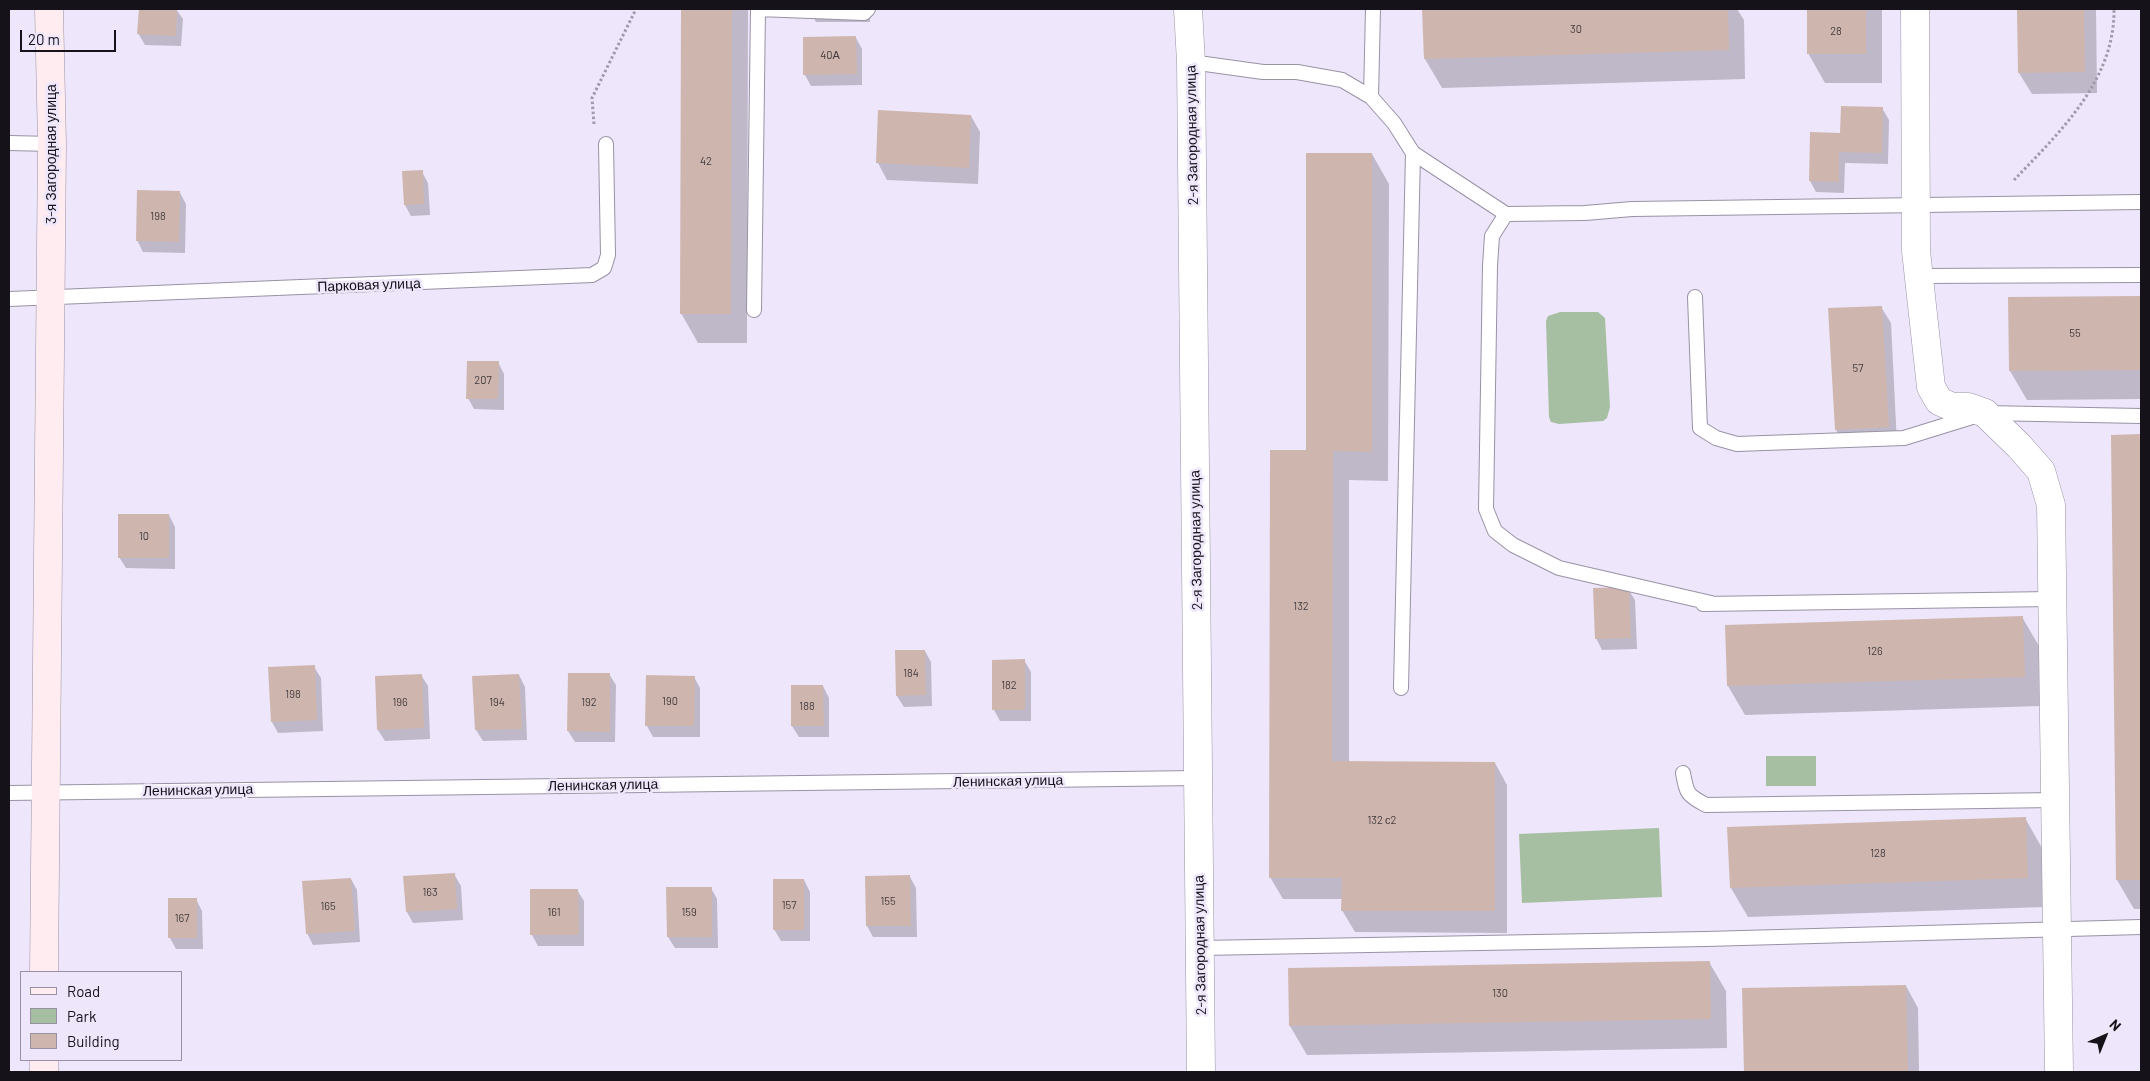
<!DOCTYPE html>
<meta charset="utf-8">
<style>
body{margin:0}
#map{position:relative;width:2150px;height:1081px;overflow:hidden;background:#eee6fb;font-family:Barlow,sans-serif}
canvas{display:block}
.frame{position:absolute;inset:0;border:10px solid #151219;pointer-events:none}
.legend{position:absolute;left:20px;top:971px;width:162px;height:90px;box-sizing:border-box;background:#eee6fb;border:1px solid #9791a1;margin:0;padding:6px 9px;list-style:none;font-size:15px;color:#151219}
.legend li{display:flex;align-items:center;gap:10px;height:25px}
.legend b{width:25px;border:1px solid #9791a1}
.north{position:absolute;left:2080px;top:1011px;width:50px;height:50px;-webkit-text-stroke:4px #eee6fb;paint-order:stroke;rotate:44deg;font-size:14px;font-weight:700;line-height:20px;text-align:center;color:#151219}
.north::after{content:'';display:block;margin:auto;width:18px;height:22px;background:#151219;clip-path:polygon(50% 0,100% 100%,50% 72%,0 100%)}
.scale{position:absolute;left:20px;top:30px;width:96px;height:22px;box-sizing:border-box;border:2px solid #151219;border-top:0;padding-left:6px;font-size:15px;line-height:18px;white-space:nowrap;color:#151219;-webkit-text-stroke:4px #eee6fb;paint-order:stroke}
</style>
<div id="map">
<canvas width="2150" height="1081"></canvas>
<div class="frame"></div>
<ul class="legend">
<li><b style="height:6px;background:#feecf1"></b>Road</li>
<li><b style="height:14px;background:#a6bfa2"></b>Park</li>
<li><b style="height:14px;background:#ceb6ae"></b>Building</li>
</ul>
<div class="north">N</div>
<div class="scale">20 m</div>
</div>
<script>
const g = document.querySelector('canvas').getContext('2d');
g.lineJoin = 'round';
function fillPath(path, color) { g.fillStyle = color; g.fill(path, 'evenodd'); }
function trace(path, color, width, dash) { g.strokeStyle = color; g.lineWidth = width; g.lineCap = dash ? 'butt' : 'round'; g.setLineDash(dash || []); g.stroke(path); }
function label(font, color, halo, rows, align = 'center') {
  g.font = font + ' Barlow,sans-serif'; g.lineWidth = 5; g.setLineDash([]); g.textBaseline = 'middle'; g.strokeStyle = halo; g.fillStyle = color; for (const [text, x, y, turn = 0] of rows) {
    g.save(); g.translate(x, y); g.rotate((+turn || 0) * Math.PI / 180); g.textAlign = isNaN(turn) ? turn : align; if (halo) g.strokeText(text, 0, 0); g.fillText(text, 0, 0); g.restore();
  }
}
fillPath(new Path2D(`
 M 1560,312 L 1598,312 L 1605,318 L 1610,407 L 1607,418 L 1603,421 L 1559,424 L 1551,422 L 1549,417 L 1546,321 L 1548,316 Z
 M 1766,756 L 1816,756 L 1816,786 L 1766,786 Z
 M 1659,828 L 1662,897 L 1522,903 L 1519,834 Z`), '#a6bfa2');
fillPath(new Path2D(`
 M 140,9 L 176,9 L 183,19 L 181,46 L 145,45 L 138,33 Z
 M 682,9 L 748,9 L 747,343 L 698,343 L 681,313 Z
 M 809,9 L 870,9 L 870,22 L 816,22 Z
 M 1423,9 L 1737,9 L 1744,20 L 1745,79 L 1442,88 L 1425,59 Z
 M 1808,9 L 1882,9 L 1882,83 L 1825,83 L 1808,53 Z
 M 2018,9 L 2096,9 L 2097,93 L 2032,94 L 2019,73 Z
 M 856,38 L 862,49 L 862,85 L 811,86 L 805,75 Z
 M 1882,108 L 1889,120 L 1888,164 L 1845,163 L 1844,193 L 1816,192 L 1810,181 L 1841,134 Z
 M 971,116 L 980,132 L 978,184 L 887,180 L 878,163 Z
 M 1372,154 L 1389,184 L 1388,481 L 1349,480 L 1349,762 L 1495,763 L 1507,785 L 1507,933 L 1355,932 L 1342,910 L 1343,899 L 1283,899 L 1270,877 L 1307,451 Z
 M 422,172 L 428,183 L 430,215 L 411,216 L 405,205 Z
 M 180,193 L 186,204 L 185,253 L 143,252 L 137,240 Z
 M 2141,297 L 2141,399 L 2027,400 L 2010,371 L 2009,298 Z
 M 1881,307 L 1891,323 L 1897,444 L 1846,447 L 1836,430 Z
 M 498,362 L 504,374 L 504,410 L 474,409 L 468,398 Z
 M 2113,436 L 2141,436 L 2141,909 L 2134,909 L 2117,880 Z
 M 169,515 L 175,527 L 175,569 L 126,568 L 119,557 Z
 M 1628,589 L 1635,600 L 1637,649 L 1602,650 L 1596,638 Z
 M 2022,617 L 2039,646 L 2041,706 L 1745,715 L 1728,686 Z
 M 925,651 L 931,662 L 932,706 L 904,707 L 897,696 Z
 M 1024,660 L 1031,672 L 1031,721 L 1000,721 L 994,710 Z
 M 314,667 L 321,678 L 323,731 L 278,733 L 272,722 Z
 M 609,674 L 616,685 L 615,742 L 575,742 L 568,731 Z
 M 421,675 L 428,686 L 430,739 L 385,741 L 378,730 Z
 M 519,675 L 525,687 L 527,740 L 483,741 L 476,730 Z
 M 694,677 L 700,688 L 700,737 L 653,737 L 647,726 Z
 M 823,686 L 829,698 L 829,737 L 799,737 L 792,726 Z
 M 2025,818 L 2042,848 L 2044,907 L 1748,917 L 1731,888 Z
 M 454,874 L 461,886 L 463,920 L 413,923 L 407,912 Z
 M 910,877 L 916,888 L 917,937 L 873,937 L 867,926 L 866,878 Z
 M 351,879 L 357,890 L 360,942 L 313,945 L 307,933 Z
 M 804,880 L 810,892 L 810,941 L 781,941 L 774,929 Z
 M 711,888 L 717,899 L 718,948 L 675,948 L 668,937 Z
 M 577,890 L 584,901 L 584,946 L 538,946 L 532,935 L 531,891 Z
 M 196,899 L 202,911 L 203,949 L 176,949 L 170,938 Z
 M 1709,962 L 1726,991 L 1727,1048 L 1307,1055 L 1290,1026 L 1289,969 Z
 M 1906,986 L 1918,1008 L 1919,1072 L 1745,1072 L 1744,989 Z`), '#0003');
fillPath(new Path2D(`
 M 139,9 L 177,9 L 176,36 L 137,34 Z
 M 681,9 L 732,9 L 731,314 L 680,314 Z
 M 1422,9 L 1728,9 L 1729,50 L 1424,59 Z
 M 1807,9 L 1866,9 L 1866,54 L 1807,54 Z
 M 2017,9 L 2084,9 L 2085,72 L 2018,73 Z
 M 856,36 L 857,74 L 803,75 L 803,37 Z
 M 1841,106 L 1883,107 L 1882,153 L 1839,152 L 1839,182 L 1809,181 L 1810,132 L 1840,133 Z
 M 878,110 L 971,115 L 969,168 L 876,163 Z
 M 1306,153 L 1372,153 L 1372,452 L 1333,451 L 1332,761 L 1495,762 L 1495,911 L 1341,911 L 1342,878 L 1269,878 L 1270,450 L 1306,450 Z
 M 423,170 L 424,204 L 404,205 L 402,171 Z
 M 137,190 L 180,191 L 179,242 L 136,241 Z
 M 2141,296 L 2141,370 L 2009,371 L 2008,297 Z
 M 1882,306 L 1889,427 L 1835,430 L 1828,308 Z
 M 467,361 L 499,361 L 498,399 L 466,399 Z
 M 2141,434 L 2141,880 L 2116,880 L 2111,435 Z
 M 118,514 L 169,514 L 169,558 L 118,558 Z
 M 1629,587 L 1631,638 L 1595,639 L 1593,588 Z
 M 2023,616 L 2025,677 L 1727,686 L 1725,625 Z
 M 895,650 L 925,650 L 926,695 L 896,696 Z
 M 1025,659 L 1025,710 L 992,710 L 992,660 Z
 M 315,665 L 317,720 L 271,722 L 268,667 Z
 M 568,673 L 610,673 L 610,732 L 567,731 Z
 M 422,674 L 424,728 L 377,730 L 375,676 Z
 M 519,674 L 522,729 L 475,730 L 472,676 Z
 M 646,675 L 695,676 L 694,726 L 645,726 Z
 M 791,685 L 823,685 L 824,726 L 791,726 Z
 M 2026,817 L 2028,878 L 1730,888 L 1727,827 Z
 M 455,873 L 457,909 L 406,912 L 403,876 Z
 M 910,875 L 911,926 L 866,926 L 865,876 Z
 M 351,878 L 355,931 L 306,934 L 302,881 Z
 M 773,879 L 804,879 L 804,930 L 773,930 Z
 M 666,887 L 712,887 L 712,937 L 667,937 Z
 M 530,889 L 578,889 L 579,935 L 530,935 Z
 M 168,898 L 197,898 L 197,938 L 168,938 Z
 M 1710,961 L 1711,1019 L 1289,1026 L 1288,968 Z
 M 1906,985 L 1908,1072 L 1744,1072 L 1742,988 Z`), '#ceb6ae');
const lane = new Path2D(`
 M 758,9 L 864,13 L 868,9
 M 1191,62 L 1263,72 L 1297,72 L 1342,80 L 1371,97 L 1394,123 L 1413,153 L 1506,214 L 1585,213 L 1632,209 L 2141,202
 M 1371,97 L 1373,9
 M 9,143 L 52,144
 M 1506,214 L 1492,236 L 1490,266 L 1486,509 L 1495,531 L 1513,545 L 1559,568 L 1711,603
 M 1918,276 L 2141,275
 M 1695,297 L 1700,428 L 1716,438 L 1737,444 L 1904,438 L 1985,413 L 2141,416
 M 9,299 L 592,275 L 604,268 L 608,255 L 606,144
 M 754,310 L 758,9
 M 1703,604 L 2052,599
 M 1401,688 L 1413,153
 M 1683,773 C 1687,794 1687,795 1706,805 L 2055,800
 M 9,793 L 1198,778
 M 1200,948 L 1706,939 L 2141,927`);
const street = new Path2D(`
 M 1188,9 L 1191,62 L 1201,1072
 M 1915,9 L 1916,251 L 1931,387 L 1939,401 L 1952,407 L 1968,407 L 1985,413 L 2019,446 L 2041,471 L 2051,505 L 2059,1072`);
const secondary = new Path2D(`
 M 44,972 L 52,144 L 49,9
 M 44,1060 L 44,1072`);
trace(lane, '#9992a5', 16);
trace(street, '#9992a5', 29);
trace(secondary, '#9992a5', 29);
trace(new Path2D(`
 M 594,124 L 592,98 L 636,9
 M 2014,180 C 2060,132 2115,80 2114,9`), '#9f99a9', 3, [2.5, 2.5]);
trace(lane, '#fff', 14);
trace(street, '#fff', 28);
trace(secondary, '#feecf1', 28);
label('11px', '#433b3e', null, [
 ["30",1576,29],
 ["28",1836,31],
 ["40А",830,55],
 ["42",706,161],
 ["198",158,216],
 ["55",2075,333],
 ["57",1858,368],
 ["207",483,380],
 ["10",144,536],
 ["132",1301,606],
 ["126",1875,651],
 ["184",911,673],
 ["182",1009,685],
 ["198",293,694],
 ["190",670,701],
 ["196",400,702],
 ["194",497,702],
 ["192",589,702],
 ["188",807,706],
 ["132 с2",1382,820],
 ["128",1878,853],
 ["163",430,892],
 ["155",888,901],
 ["157",789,905],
 ["165",328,906],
 ["161",554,912],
 ["159",689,912],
 ["167",182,918],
 ["130",1500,993]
]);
label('14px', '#151219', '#eee6fb', [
 ["2-я Загородная улица",1192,135,-91],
 ["3-я Загородная улица",51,154,-90],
 ["Парковая улица",369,285,-2],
 ["2-я Загородная улица",1196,540,-91],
 ["Ленинская улица",1008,781,-1],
 ["Ленинская улица",603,785,-1],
 ["Ленинская улица",198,790,-1],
 ["2-я Загородная улица",1200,945,-91]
]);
</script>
